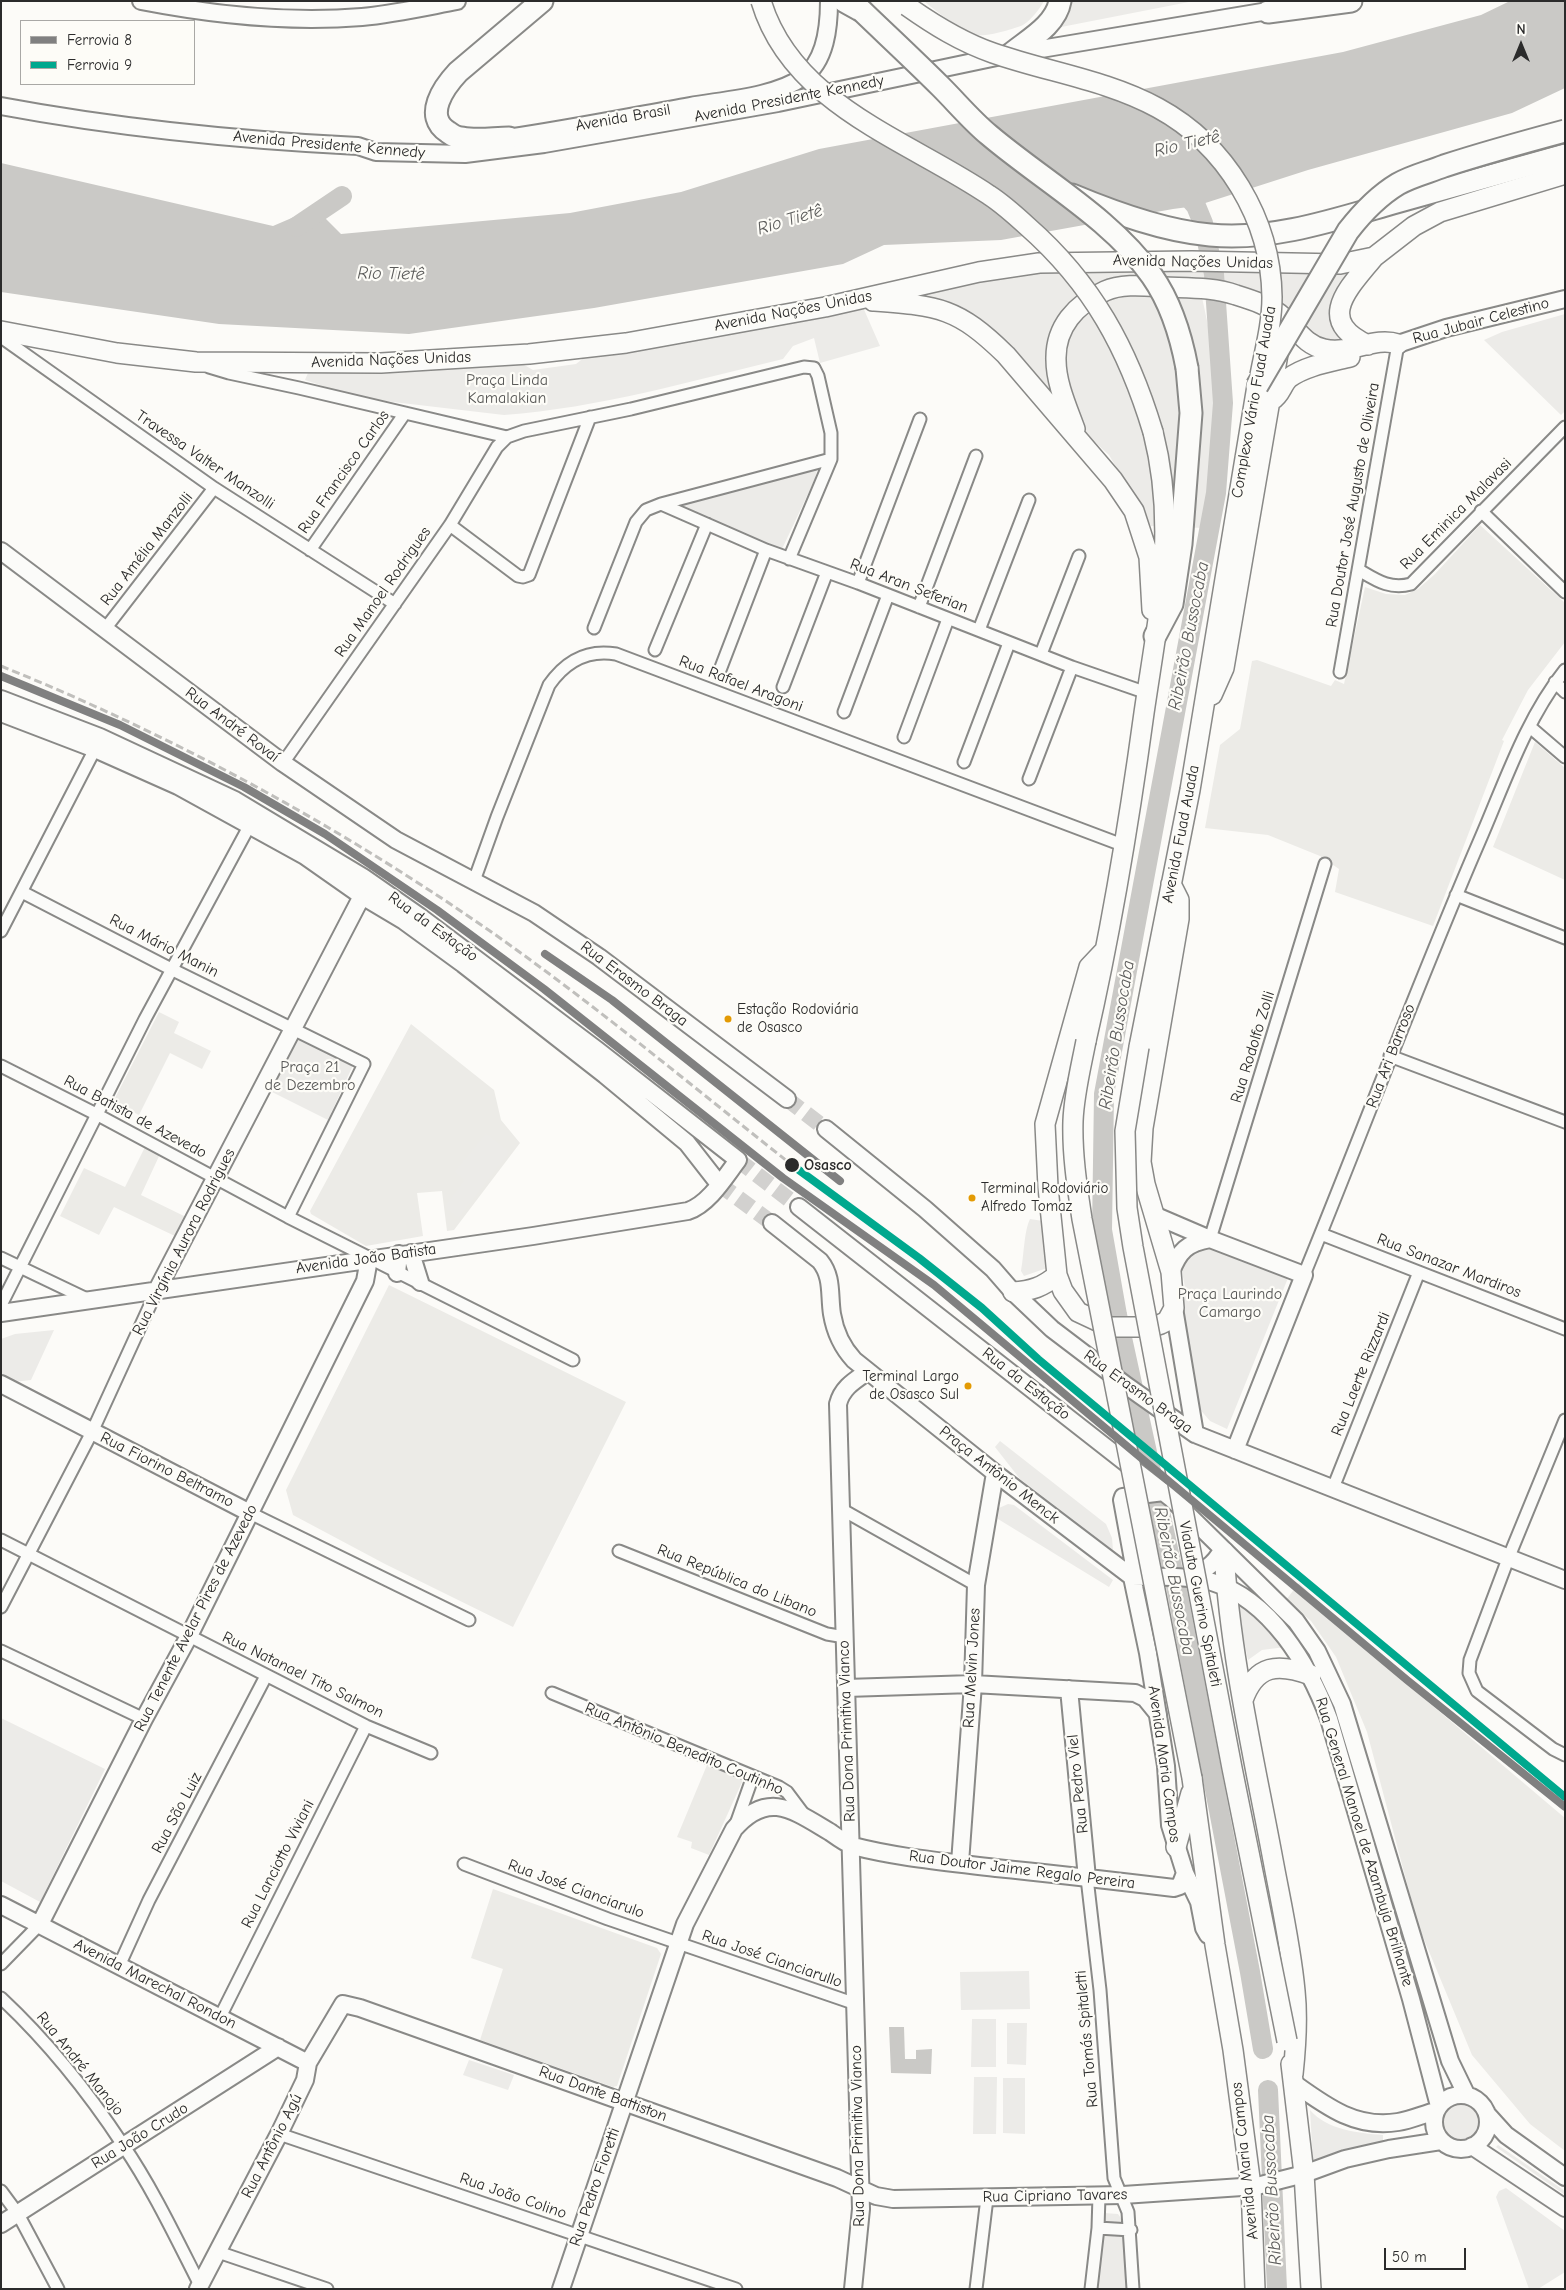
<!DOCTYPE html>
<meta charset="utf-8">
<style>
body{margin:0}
#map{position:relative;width:1566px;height:2290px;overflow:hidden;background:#fcfbf8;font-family:"Comic Neue",sans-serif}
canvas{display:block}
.frame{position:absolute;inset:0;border:2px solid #2b2b2b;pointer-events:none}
.legend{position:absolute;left:20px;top:20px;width:175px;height:65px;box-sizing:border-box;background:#fdfcf7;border:1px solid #a9a8a5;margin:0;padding:6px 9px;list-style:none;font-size:15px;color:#2b2b2b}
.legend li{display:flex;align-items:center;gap:10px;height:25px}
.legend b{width:25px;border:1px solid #a9a8a5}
.north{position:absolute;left:1496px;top:20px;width:50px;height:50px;-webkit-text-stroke:4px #fdfcf7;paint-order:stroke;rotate:0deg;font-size:14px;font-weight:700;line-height:20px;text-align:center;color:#2b2b2b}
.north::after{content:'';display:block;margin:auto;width:18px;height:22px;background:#2b2b2b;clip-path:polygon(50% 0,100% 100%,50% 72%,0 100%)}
.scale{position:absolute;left:1384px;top:2248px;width:82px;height:22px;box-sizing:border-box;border:2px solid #2b2b2b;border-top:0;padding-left:6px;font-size:15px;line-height:18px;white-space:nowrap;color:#2b2b2b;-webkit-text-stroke:4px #fdfcf7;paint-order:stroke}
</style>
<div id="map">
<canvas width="1566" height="2290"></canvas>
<div class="frame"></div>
<ul class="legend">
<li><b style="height:6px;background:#808080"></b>Ferrovia 8</li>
<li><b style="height:6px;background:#00a88e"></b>Ferrovia 9</li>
</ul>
<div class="north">N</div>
<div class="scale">50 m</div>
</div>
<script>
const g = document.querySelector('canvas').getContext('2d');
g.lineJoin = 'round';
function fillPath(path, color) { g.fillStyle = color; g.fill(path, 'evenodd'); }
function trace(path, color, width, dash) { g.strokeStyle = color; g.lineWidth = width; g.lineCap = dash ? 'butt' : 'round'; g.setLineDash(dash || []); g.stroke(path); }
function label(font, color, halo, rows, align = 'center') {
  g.font = font + ' "Comic Neue",sans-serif'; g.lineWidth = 4.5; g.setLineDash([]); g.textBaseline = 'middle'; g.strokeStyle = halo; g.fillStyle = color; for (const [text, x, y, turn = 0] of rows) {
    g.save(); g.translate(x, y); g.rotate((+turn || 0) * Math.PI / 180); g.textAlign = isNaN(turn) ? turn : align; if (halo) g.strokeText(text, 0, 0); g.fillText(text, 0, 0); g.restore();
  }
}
fillPath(new Path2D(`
 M 1480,525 L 1565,603 L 1565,642 L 1528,690 L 1502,740 L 1504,741 L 1433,926 L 1335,892 L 1339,869 L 1320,856 L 1268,835 L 1205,828 L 1220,745 L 1240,729 L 1252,661 L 1257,660 L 1331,686 L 1335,680 L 1344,684 L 1365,587 L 1386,594 L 1405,595 L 1418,589 L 1435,574 Z
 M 1535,742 L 1565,768 L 1565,880 L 1493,847 Z
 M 159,1012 L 179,1022 L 174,1033 L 211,1051 L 202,1069 L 170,1053 L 139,1115 L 113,1102 Z
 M 411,1024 L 494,1090 L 501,1120 L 520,1143 L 454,1230 L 447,1231 L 442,1191 L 417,1193 L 423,1236 L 366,1246 L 311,1214 L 310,1211 Z
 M 146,1145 L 161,1152 L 141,1195 L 186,1217 L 177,1237 L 114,1207 L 99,1235 L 60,1216 L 84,1168 L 125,1187 Z
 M 389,1285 L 626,1402 L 513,1627 L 385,1564 L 293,1515 L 286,1490 Z
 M 1299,1583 L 1388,1668 L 1565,1818 L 1565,2151 L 1530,2124 L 1472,2055 L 1418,1925 L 1367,1732 L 1336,1657 L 1311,1621 L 1286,1600 Z
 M 707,1765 L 743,1780 L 709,1855 L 691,1848 L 692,1842 L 677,1837 Z
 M 493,1889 L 657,1948 L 661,1954 L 617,2086 L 613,2087 L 480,2040 L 503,1969 L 471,1958 Z`), '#ecebe7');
fillPath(new Path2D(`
 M 924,1 L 1044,1 C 1039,10 1031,20 1023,25 C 1014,29 986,37 977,35 C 959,29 938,13 924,1 Z
 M 1062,1 L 1194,1 L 1051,29 Z
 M 1359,262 L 1341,301 L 1356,339 L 1326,350 L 1283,317 L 1200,288 L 1216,363 L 1216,452 L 1204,528 L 1151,526 L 1109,455 L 1035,388 L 971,324 L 854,300 L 979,272 Z
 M 862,305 L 880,346 L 820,363 L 814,338 L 793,346 L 783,359 C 691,381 599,408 504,415 L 359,398 L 305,380 L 308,373 L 519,362 L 533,370 L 576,364 L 590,353 Z
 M 1565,314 L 1565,411 L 1561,415 L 1484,340 L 1502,332 Z
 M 818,466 L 815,479 L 782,549 L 676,509 L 674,503 Z
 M 295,1035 L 354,1063 L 328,1120 L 268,1090 Z
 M 486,1133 L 510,1152 L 459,1218 L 444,1207 L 464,1180 L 454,1172 Z
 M 1030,1219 L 1043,1221 L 1047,1268 L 1024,1276 L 1021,1271 C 1024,1256 1024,1231 1030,1219 Z
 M 1206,1246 L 1288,1278 L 1227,1429 L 1210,1421 L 1192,1400 L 1180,1311 C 1188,1294 1185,1283 1180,1266 L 1186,1253 Z
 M 54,1330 L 31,1380 L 13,1382 L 1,1376 L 1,1339 L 15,1334 Z
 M 1000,1441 L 1106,1524 L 1112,1538 L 1113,1550 L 1020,1479 L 995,1447 Z
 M 1008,1504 L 1014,1505 L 1113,1580 L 1109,1587 L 998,1519 L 999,1508 Z
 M 1236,1601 L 1245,1606 L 1285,1647 L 1262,1650 L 1248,1660 Z
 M 1,1718 L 105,1769 L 40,1902 L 1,1881 Z
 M 1029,1971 L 1030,2009 L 961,2010 L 960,1972 Z
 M 972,2019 L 996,2019 L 996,2067 L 971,2067 Z
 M 1007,2023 L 1027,2023 L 1026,2065 L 1007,2064 Z
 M 469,2060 L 514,2075 L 508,2090 L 463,2075 Z
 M 974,2077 L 997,2077 L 996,2134 L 973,2134 Z
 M 1003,2078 L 1025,2078 L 1025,2134 L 1003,2133 Z
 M1441 2121a21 21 0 1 1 42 0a21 21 0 1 1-42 0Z
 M 1310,2110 C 1327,2130 1358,2133 1383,2135 L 1383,2143 L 1352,2148 L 1313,2162 Z
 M 1498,2145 L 1565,2191 L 1565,2195 L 1496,2147 Z
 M 1506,2188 L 1565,2231 L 1565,2272 L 1538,2289 L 1529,2289 L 1496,2197 L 1499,2191 Z
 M 1104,2213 L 1118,2214 C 1131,2230 1128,2268 1129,2289 L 1098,2289 Z`), '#ecebe8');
fillPath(new Path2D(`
 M 1510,1 L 1565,1 L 1565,88 L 1512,113 L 1308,170 L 1196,206 L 1173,209 L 1001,240 L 884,245 L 843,264 L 594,308 L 409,334 L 219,324 L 1,292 L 1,163 L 273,226 L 315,208 L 341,234 L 570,213 L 681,192 L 819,149 L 1343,52 L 1481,15 Z
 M 889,2027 L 904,2027 L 905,2059 L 916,2059 L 916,2050 L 932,2049 L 931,2074 L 891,2073 Z`), '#cac9c6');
trace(new Path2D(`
 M 1179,186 L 1196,206 L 1203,223 L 1214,274 L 1223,403 L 1216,493 L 1104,1094 L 1102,1230 L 1117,1315 L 1175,1581 L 1250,1972 L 1263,2049
 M 296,227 L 342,196
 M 1268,2090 L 1277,2289`), '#cac9c6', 20);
trace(new Path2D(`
 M 787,1099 L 826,1129
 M 738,1160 L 799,1207
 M 719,1184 L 772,1223`), '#d2d1cf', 16, [16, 8]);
const street = new Path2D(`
 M 1,337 L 214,488 L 395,604
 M 209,367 L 229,373 L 299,388 L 507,437 L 524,431 L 631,409 L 804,367 L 814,368 L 818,376 L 831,433 L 831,459 L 789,559
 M 661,504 L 766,550 L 858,583 L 1072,667 L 1147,693
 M 1481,511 L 1565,592
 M 450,525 L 518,576 L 523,577 L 529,575 L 590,417
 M 310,550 L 405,413
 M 1359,570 C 1376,580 1390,590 1411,584 L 1565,427
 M 858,583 L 920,419
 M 919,607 L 976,456
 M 594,628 L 636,522 L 646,510 L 661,504 L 831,459
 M 105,629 L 214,488
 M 979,630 L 1029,500
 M 655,650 L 707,524
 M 1041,654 L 1079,556
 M 720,670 L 766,550
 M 1340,672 L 1398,344
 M 1555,682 L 1565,692
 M 783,687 L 827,572
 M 844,712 L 888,595
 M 1530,727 L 1565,757
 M 904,737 L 948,619
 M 964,762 L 1009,643
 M 283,763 L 450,525 L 497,447 L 507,437
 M 1029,779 L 1072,667
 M 474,881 L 497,817 L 549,685 C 565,662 587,649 616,654 L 1125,846
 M 22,892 L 171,969 L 364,1064 L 288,1217
 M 1456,895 L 1565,938
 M 1,931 L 95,749
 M 1390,1056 L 1565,1122
 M 1,1066 L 96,1114 L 288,1217 L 573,1360
 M 1321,1234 L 1565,1329
 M 1210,1239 L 1325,864
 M 1,1258 L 89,1300
 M 1304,1275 C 1363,1131 1417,985 1479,842 C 1504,785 1525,720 1565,670
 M 1,1305 L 145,1019 L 252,821
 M 1565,1420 L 1508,1559 L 1470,1660 L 1469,1673 L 1477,1691 L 1553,1749 L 1565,1755
 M 1333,1488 L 1419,1272
 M 841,1509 L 976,1585
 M 250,1513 L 469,1620
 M 1,1540 L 366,1726 L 431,1753
 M 619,1551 L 827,1634 L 845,1637
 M 1,1607 L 92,1432 L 157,1290
 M 1,1651 L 144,1719
 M 552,1693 L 779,1787 L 787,1792 L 805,1816
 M 736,1824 L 753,1776
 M 464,1864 L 608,1919 L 856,2004
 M 1087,1878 L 1100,1990 L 1114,2178 L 1128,2212 L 1133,2289
 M 1,1964 L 40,1924
 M 119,1966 L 149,1900 L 266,1676
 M 1,1998 C 47,2041 88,2092 123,2145 C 153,2189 176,2238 200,2285
 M 220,2017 L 366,1726
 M 279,2134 L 736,2289
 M 1,2191 L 18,2214 L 58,2289
 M 1098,2228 L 1131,2230
 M 218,2252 L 327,2289
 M 976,2289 L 987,2198
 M 1091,2289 L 1098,2228 L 1099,2196`);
const secondary = new Path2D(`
 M 141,1 C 213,15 289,23 362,17 C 394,14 425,7 457,1
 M 1,106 C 119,128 238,140 358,146 L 376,152 L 465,154 L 544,144 L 778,103 L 1011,54 L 1280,9
 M 507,138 C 568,129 629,117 690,106 C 723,100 775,97 803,77 C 826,61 829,27 829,1
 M 1398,344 L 1446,328 L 1565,299
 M 1,551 L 283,763 L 396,840 L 534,913 L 599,957 L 787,1099
 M 1,699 L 100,737 L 235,800 L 363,877 L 419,916 L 597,1050 L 738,1160 C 725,1177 709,1204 688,1211 L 533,1236 L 1,1313
 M 1,713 L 95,749 L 178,786 L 305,856 L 362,896 L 404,921 L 463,964 L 605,1075 L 687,1143 L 719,1184
 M 826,1129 L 925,1209 L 993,1269 L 1013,1292 L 1052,1329 L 1127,1386 L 1195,1434 L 1565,1580
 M 799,1207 L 1172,1499 L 1296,1621 L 1317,1651 L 1342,1704 L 1450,2061 L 1466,2094
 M 1154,1215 L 1210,1239 L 1304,1275 L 1235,1450
 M 772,1223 L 820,1261 C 833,1277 829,1295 832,1314 C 835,1332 842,1347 854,1360 L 995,1473 L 1132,1577
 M 411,1253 L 420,1282
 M 1171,1272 C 1179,1251 1187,1243 1210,1239
 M 397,1273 L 399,1254
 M 157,1290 L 362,896 L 362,885
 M 1174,1308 L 1195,1434
 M 1,1384 L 250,1513
 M 1164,1492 L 1123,1497 L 1122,1500 L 1133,1560 L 1132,1577 L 1148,1653 L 1166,1766 L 1170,1825 L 1185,1873 L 1199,1902 L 1204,1928 L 1208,1935
 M 1132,1577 C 1156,1577 1189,1575 1212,1582 C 1271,1600 1309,1665 1329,1719 L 1411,1999 L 1439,2106
 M 1186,1577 C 1203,1571 1213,1567 1222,1550
 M 846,1688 L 973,1684 L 1135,1693 L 1145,1698 L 1158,1714
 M 1069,1689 L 1087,1878
 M 960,1863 L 973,1684 L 976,1585 L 995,1473
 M 1,1905 L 308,2063
 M 40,1924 L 144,1719 L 189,1636 L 365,1281 L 369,1259
 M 1295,2084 C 1327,2107 1357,2129 1398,2122 C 1411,2120 1424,2114 1436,2111
 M1434 2122a27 27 0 1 1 54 0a27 27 0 1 1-54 0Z
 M 1487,2114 L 1506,2135 L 1565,2177
 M 1472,2146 L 1565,2208
 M 1,2224 L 278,2047
 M 198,2289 L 279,2134 L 305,2080 L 308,2063 L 343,2004 L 360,2008 L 837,2178 L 876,2196 L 893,2199 L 1123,2195 L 1257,2186 L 1304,2174 L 1345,2159 L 1389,2149 L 1441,2141
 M 561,2289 L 685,1924 L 734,1829 C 768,1790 793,1810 830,1832 C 837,1837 845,1843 853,1846 C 899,1858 949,1862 996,1868 C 1056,1874 1115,1881 1174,1888 L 1180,1886 L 1185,1873
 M 853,2289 L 861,2209 L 838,1404 C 842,1388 854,1381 867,1372`);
const primary = new Path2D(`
 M 873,301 C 939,306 957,307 1006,355 L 1113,480 L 1134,511 L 1149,557 L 1152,610
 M 1,331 L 117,353 L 196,362 L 381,363 L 529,354 L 626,343 L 825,307 L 979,272 L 1039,263 L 1192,261 L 1340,264 L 1374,257 L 1414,226 L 1440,212 L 1565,174
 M 1368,345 C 1314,320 1349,288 1374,257
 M 1272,400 C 1281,395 1282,384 1289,378 C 1305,366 1330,362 1350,357
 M 1075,429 C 1067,407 1056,383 1056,360 C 1055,327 1076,304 1105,291 C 1122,283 1146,286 1165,287 C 1188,288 1214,287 1236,295 C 1252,300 1271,306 1283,317 C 1297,329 1305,345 1324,349 C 1350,355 1374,336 1398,344
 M 1212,695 L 1224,668 L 1278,354
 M 1105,950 L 1089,967 L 1045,1124 L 1048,1187 L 1057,1275 L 1063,1291 L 1078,1312 L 1110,1327 L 1152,1327 L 1161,1324 L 1167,1321 L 1174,1308 L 1171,1272 L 1145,1184 L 1141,1162 L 1143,1128 L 1179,919 L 1179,900 L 1171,884
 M 1086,1041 C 1111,932 1129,823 1144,713 C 1158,616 1178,530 1153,432
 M 1139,1047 L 1190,790 L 1257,386
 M 1013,1292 C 1031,1291 1043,1287 1057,1275
 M 1224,1552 C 1230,1655 1254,1758 1273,1860 C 1281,1903 1291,1947 1295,1991 C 1298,2019 1296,2046 1293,2074
 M 1243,1700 C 1256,1664 1278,1663 1311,1675
 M 1192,1778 L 1215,1945 L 1233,2050 L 1251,2186 L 1255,2289
 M 1176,1847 L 1191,1793
 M 1291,2064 L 1304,2174 L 1311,2289`);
const highway = new Path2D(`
 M 844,1 L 862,11
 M 1268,12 L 1351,1
 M 1011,54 C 1028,40 1056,25 1060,1
 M 509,138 C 494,138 477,141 462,138 C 457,138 452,135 448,132 C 423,116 444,87 458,72 L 542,1
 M 1072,195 C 1115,213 1164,231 1210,235 C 1272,241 1334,220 1393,203 C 1450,187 1507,171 1565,155
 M 1155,636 L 1172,604 L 1181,544 L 1191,413 L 1187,368`);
trace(street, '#898987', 15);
trace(secondary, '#898987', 20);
trace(primary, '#898987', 22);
trace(highway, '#898987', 25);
trace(street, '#fbfbf9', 11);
trace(secondary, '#fbfbf9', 16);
trace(primary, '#fbfbf9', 19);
trace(highway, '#fbfbf9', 21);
trace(new Path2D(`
 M 1,666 C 174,736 337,825 490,931 C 594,1004 692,1086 792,1165`), '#c0bfbc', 3, [8, 4]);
const primaryBridge = new Path2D(`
 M 761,1 C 792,105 908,140 989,195 C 1003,204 1015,215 1027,226 C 1093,284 1128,349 1153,432
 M 907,6 C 934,25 961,42 993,53 C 1047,72 1107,80 1158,108 C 1226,145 1271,219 1272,297 C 1272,324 1265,349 1260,375
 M 1086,1041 C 1081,1067 1074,1094 1073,1121 C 1072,1154 1077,1186 1082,1219 L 1192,1778
 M 1139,1047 L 1125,1131 L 1127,1208 L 1133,1247 L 1232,1768 L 1287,2041`);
const highwayBridge = new Path2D(`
 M 862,11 C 888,36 915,61 941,87 C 957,103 972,121 989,135 C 1042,180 1112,219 1152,276 C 1171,303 1181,336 1187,368
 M 1257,386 L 1348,231 C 1362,213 1378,196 1398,184 C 1412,176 1429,172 1444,166 C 1484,153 1524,142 1565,131`);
trace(primaryBridge, '#898987', 22, []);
trace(highwayBridge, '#898987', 25, []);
trace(primaryBridge, '#fbfbf9', 19);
trace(highwayBridge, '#fbfbf9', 21);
trace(new Path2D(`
 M 1,676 L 120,725 L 244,787 L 325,834 L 437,910 L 544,989 L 783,1178 L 934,1285 L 1407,1680 L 1565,1807
 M 545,954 L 612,1000 L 840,1181`), '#808080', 8);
trace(new Path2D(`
 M 792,1165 L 919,1258 L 982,1308 L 1038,1359 L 1565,1797`), '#00a88e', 8);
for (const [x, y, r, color] of [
 [728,1019,4.5,"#e39a04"],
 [792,1165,8,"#2b2b2b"],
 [972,1198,4.5,"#e39a04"],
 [968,1386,4.5,"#e39a04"]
]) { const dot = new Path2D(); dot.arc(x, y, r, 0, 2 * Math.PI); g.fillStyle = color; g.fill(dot); trace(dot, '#fdfcf7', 2); }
label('15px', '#2b2b2b', '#fdfcf7', [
 ["Estação Rodoviária",737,1010],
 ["de Osasco",737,1028],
 ["Terminal Rodoviário",981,1189],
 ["Alfredo Tomaz",981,1207],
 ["Terminal Largo",959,1377,"right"],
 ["de Osasco Sul",959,1395,"right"]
], 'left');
label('16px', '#2b2b2b', '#fdfcf7', [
 ["Avenida Presidente Kennedy",789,99,-11],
 ["Avenida Brasil",623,118,-10],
 ["Avenida Presidente Kennedy",329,145,5],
 ["Avenida Nações Unidas",1193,262,1],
 ["Avenida Nações Unidas",793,311,-11],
 ["Rua Jubair Celestino",1481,321,-15],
 ["Avenida Nações Unidas",391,360,-2],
 ["Complexo Vário Fuad Auada",1254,402,-80],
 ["Travessa Valter Manzolli",205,460,34],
 ["Rua Francisco Carlos",344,472,-55],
 ["Rua Doutor José Augusto de Oliveira",1353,505,-80],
 ["Rua Eminica Malavasi",1456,514,-45],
 ["Rua Amélia Manzolli",147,549,-52],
 ["Rua Aran Seferian",909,586,21],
 ["Rua Manoel Rodrigues",383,592,-55],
 ["Rua Rafael Aragoni",741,684,21],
 ["Rua André Rovaí",232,725,37],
 ["Avenida Fuad Auada",1181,834,-79],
 ["Rua da Estação",433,927,36],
 ["Rua Mário Manin",164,946,27],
 ["Rua Erasmo Braga",634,984,37],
 ["Rua Rodolfo Zolli",1253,1047,-73],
 ["Rua Ari Barroso",1391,1056,-69],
 ["Rua Batista de Azevedo",135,1117,28],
 ["Rua Virgínia Aurora Rodrigues",184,1242,-63],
 ["Avenida João Batista",366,1259,-8],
 ["Rua Sanazar Mardiros",1449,1266,21],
 ["Rua Laerte Rizzardi",1361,1374,-68],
 ["Rua da Estação",1026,1384,38],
 ["Rua Erasmo Braga",1138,1392,36],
 ["Rua Fiorino Beltramo",167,1470,27],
 ["Praça Antônio Menck",999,1475,38],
 ["Rua República do Libano",737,1581,22],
 ["Viaduto Guerino Spitaleti",1200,1604,79],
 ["Rua Tenente Avelar Pires de Azevedo",196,1618,-63],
 ["Rua Melvin Jones",972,1668,-87],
 ["Rua Natanael Tito Salmon",303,1675,26],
 ["Rua Dona Primitiva Vianco",847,1731,-92],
 ["Rua Antônio Benedito Coutinho",684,1749,23],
 ["Avenida Maria Campos",1164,1764,82],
 ["Rua Pedro Viel",1078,1784,-96],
 ["Rua São Luiz",177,1813,-62],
 ["Rua General Manoel de Azambuja Brilhante",1364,1842,73],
 ["Rua Lanciotto Viviani",278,1864,-63],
 ["Rua Doutor Jaime Regalo Pereira",1022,1870,7],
 ["Rua José Cianciarulo",576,1889,20],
 ["Rua José Cianciarullo",772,1959,19],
 ["Avenida Marechal Rondon",155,1984,27],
 ["Rua Tomás Spitaletti",1087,2039,-95],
 ["Rua André Manojo",80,2064,51],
 ["Rua Dante Battiston",603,2094,20],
 ["Rua João Crudo",140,2136,-32],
 ["Rua Dona Primitiva Vianco",858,2136,-91],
 ["Rua Antônio Agú",272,2146,-63],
 ["Avenida Maria Campos",1245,2161,-96],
 ["Rua Pedro Fioretti",595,2187,-71],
 ["Rua João Colino",513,2196,19],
 ["Rua Cipriano Tavares",1055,2196,-1]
]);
label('16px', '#585857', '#fdfcf7', [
 ["Praça Linda",507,380],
 ["Kamalakian",507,398],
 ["Praça 21",310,1067],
 ["de Dezembro",310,1085],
 ["Praça Laurindo",1230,1294],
 ["Camargo",1230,1312]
]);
label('bold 16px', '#2b2b2b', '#fdfcf7', [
 ["Osasco",804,1165]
], 'left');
label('italic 18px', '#5b5b5a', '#fdfcf7', [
 ["Rio Tietê",1187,144,-13],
 ["Rio Tietê",790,220,-17],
 ["Rio Tietê",391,274,1],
 ["Ribeirão Bussocaba",1189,636,-79],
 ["Ribeirão Bussocaba",1117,1035,-81],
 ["Ribeirão Bussocaba",1174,1581,79],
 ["Ribeirão Bussocaba",1272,2190,-93]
]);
</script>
